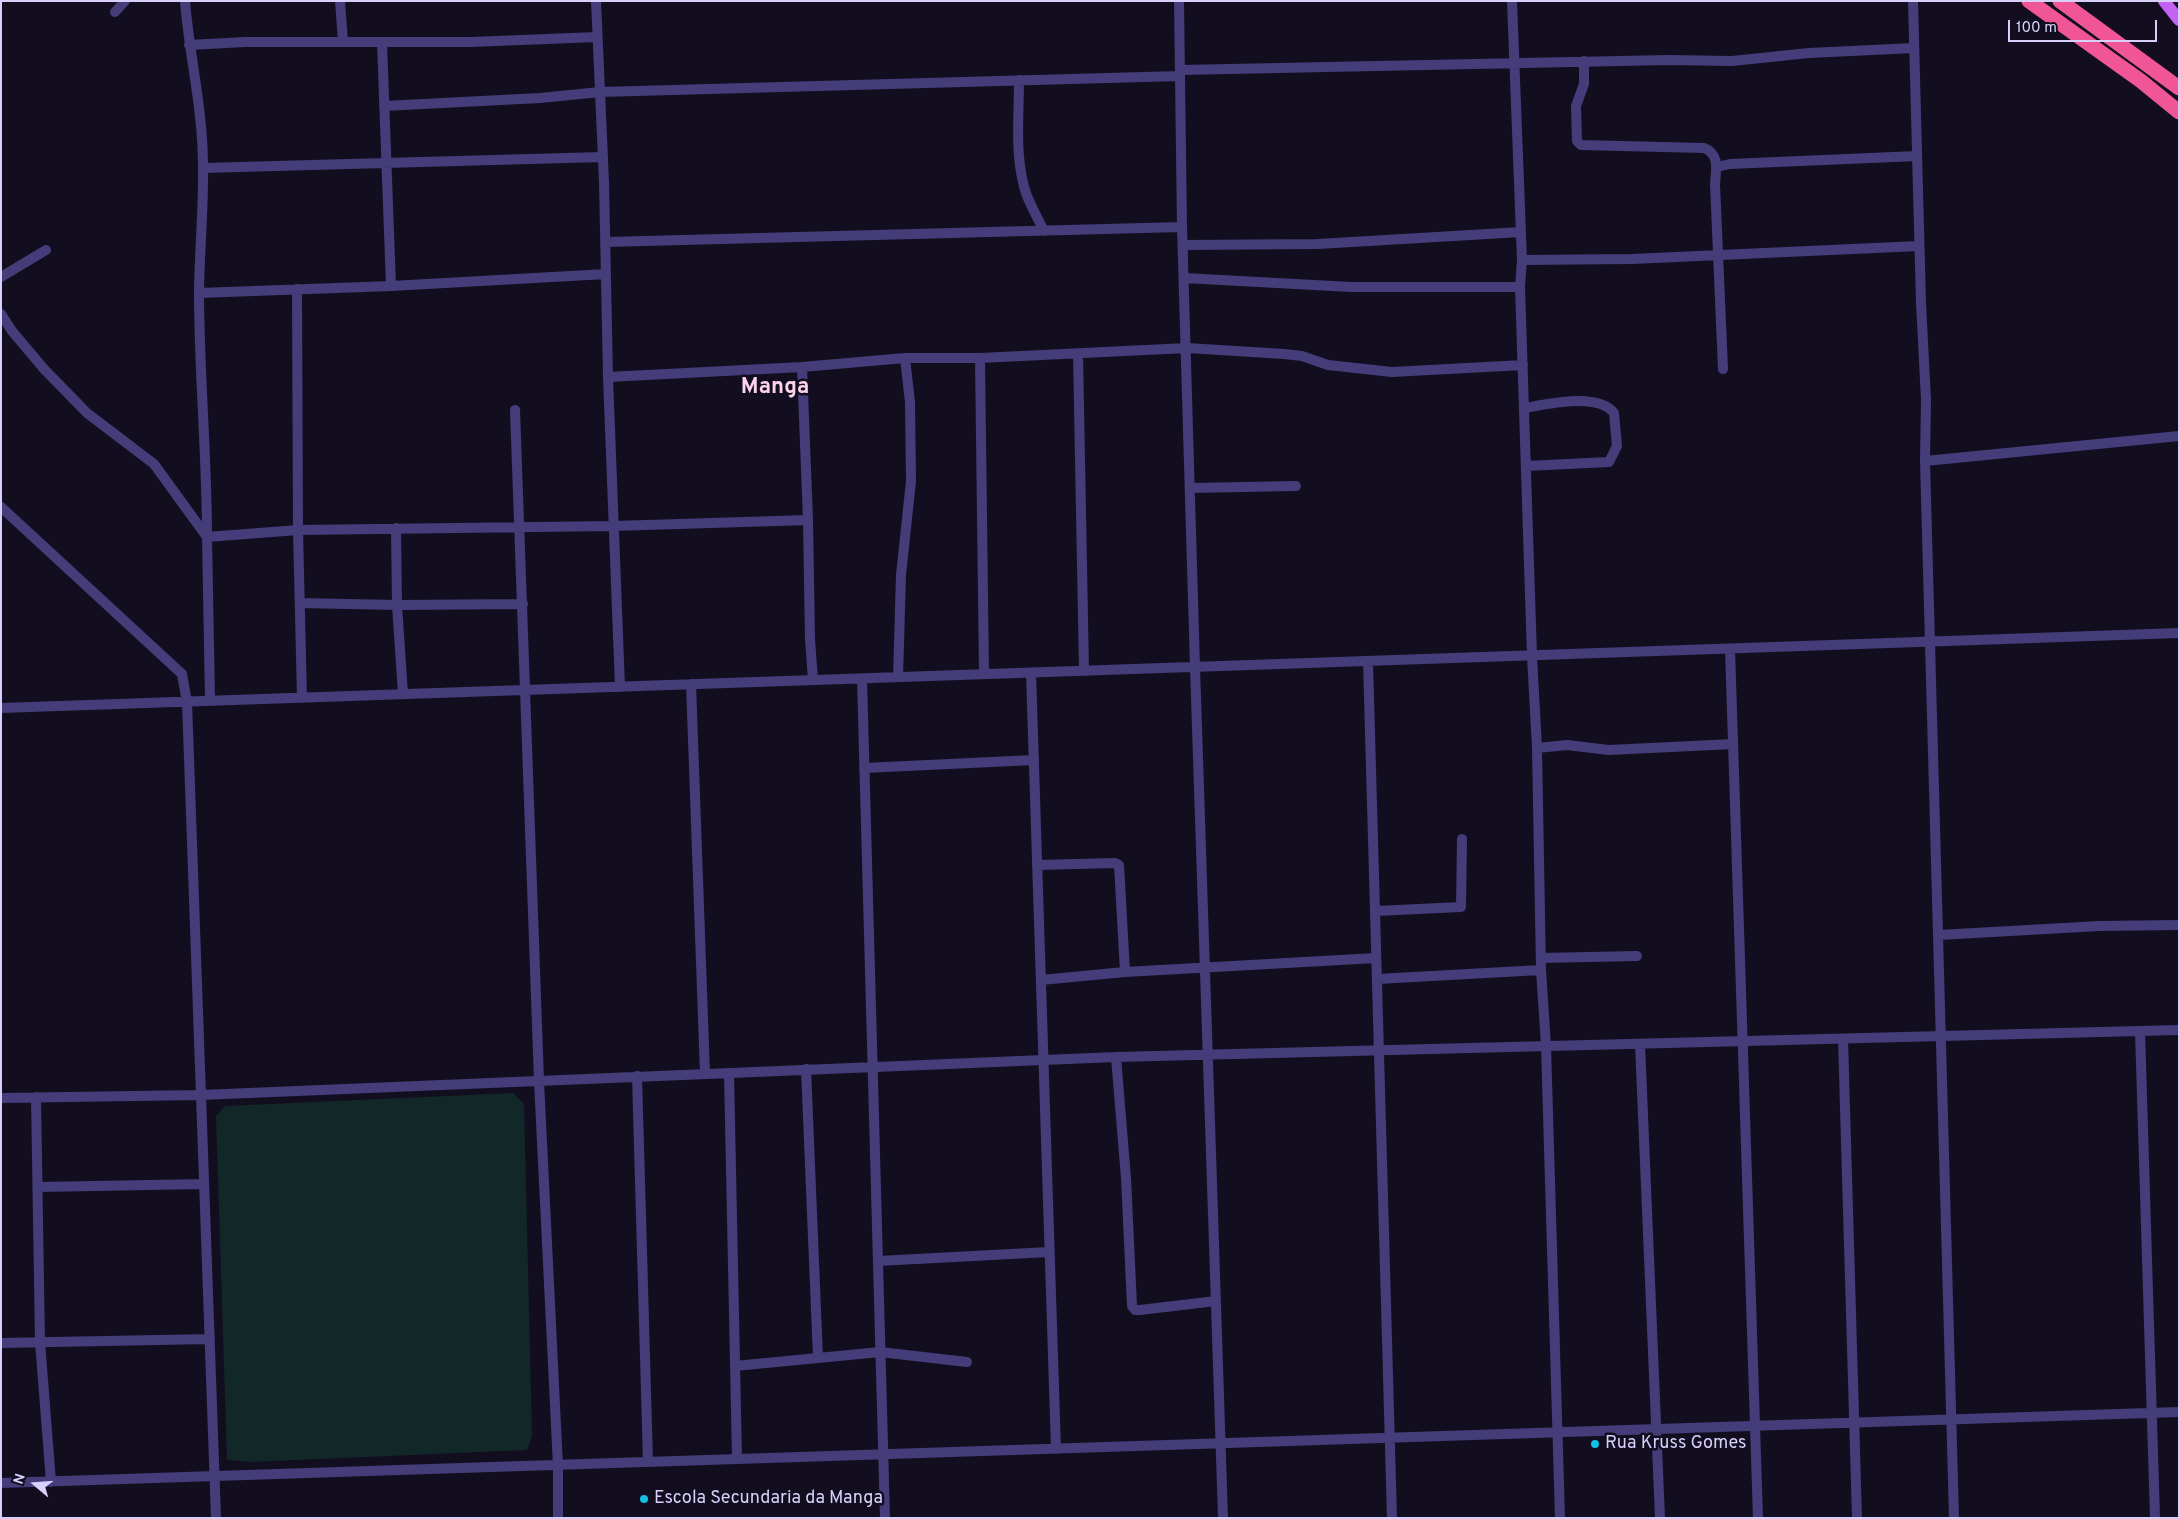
<!DOCTYPE html>
<style>
body{margin:0}
#map{position:relative;width:2180px;height:1519px;overflow:hidden;background:#120e1f;font-family:Overpass,sans-serif}
canvas{display:block}
.frame{position:absolute;inset:0;border:2px solid #d8d0fb;pointer-events:none}
.north{position:absolute;left:10px;top:1459px;width:50px;height:50px;-webkit-text-stroke:4px #120e1f;paint-order:stroke;rotate:288deg;font-size:14px;font-weight:700;line-height:20px;text-align:center;color:#d8d0fb}
.north::after{content:'';display:block;margin:auto;width:18px;height:22px;background:#d8d0fb;clip-path:polygon(50% 0,100% 100%,50% 72%,0 100%)}
.scale{position:absolute;left:2008px;top:20px;width:149px;height:22px;box-sizing:border-box;border:2px solid #d8d0fb;border-top:0;padding-left:6px;font-size:15px;line-height:18px;white-space:nowrap;color:#d8d0fb;-webkit-text-stroke:4px #120e1f;paint-order:stroke}
</style>
<div id="map">
<canvas width="2180" height="1519"></canvas>
<div class="frame"></div>
<div class="north">N</div>
<div class="scale">100 m</div>
</div>
<script>
const g = document.querySelector('canvas').getContext('2d');
g.lineJoin = 'round';
function fillPath(path, color) { g.fillStyle = color; g.fill(path, 'evenodd'); }
function trace(path, color, width, dash) { g.strokeStyle = color; g.lineWidth = width; g.lineCap = dash ? 'butt' : 'round'; g.setLineDash(dash || []); g.stroke(path); }
function label(font, color, halo, rows, align = 'center') {
  g.font = font + ' Overpass,sans-serif'; g.lineWidth = 5; g.setLineDash([]); g.textBaseline = 'middle'; g.strokeStyle = halo; g.fillStyle = color; for (const [text, x, y, turn = 0] of rows) {
    g.save(); g.translate(x, y); g.rotate((+turn || 0) * Math.PI / 180); g.textAlign = isNaN(turn) ? turn : align; if (halo) g.strokeText(text, 0, 0); g.fillText(text, 0, 0); g.restore();
  }
}
fillPath(new Path2D(`
 M 513,1093 L 524,1104 L 532,1436 L 527,1450 L 251,1462 L 227,1460 L 216,1116 L 225,1106 Z`), '#122728');
trace(new Path2D(`
 M 185,1 C 188,40 196,78 200,117 C 207,175 200,233 199,291 C 199,373 207,455 207,537 L 298,530 L 614,526 L 808,520
 M 340,1 L 343,42
 M 596,1 L 604,182 L 608,377 L 620,687
 M 1179,1 L 1182,227 L 1195,667 L 1223,1518
 M 1512,1 L 1522,260 L 1520,287 L 1532,656 L 1537,748 L 1541,970 L 1546,1046 L 1560,1518
 M 1913,1 L 1921,303 L 1926,400 L 1925,461 L 1954,1518
 M 115,12 L 125,1
 M 382,43 L 391,286
 M 189,45 L 245,42 L 471,42 L 597,37
 M 1584,61 L 1584,84 L 1576,106 L 1577,141 L 1581,145 L 1704,148 C 1720,154 1716,170 1715,184 L 1723,369
 M 1181,70 L 1669,60 L 1732,61 L 1809,53 L 1914,48
 M 1019,80 C 1019,118 1014,160 1027,196 C 1032,208 1038,219 1044,231
 M 384,106 L 540,98 L 600,92 L 1180,76
 M 1717,167 L 1730,164 L 1917,156
 M 203,168 L 603,157
 M 606,242 L 1182,227
 M 1183,245 L 1318,244 L 1521,232
 M 1522,260 L 1632,259 L 1919,246
 M 1,277 L 46,250
 M 1184,278 L 1351,287 L 1520,287
 M 297,289 L 298,530 L 302,698
 M 199,293 L 391,286 L 606,274
 M 1,314 L 12,331 L 44,369 L 87,413 L 154,464 L 207,537 L 210,700
 M 1078,353 L 1084,671
 M 980,358 L 984,674
 M 802,367 L 808,520 L 810,639 L 813,680
 M 608,377 L 802,367 L 905,358 L 980,358 L 1187,348 L 1284,354 L 1302,356 L 1328,365 L 1392,372 L 1523,365
 M 1525,408 C 1547,404 1598,392 1614,413 L 1617,446 L 1609,462 L 1526,466
 M 515,410 L 539,1081 L 558,1466 L 558,1518
 M 1925,461 L 2179,436
 M 1190,488 L 1296,486
 M 1,507 L 182,674 L 187,702 L 216,1518
 M 396,528 L 397,605 L 403,694
 M 300,603 L 397,605 L 523,604
 M 1730,649 L 1758,1518
 M 1368,661 L 1392,1518
 M 1031,673 L 1056,1449
 M 898,677 L 901,575 L 911,481 L 910,402 L 905,358
 M 862,679 L 885,1518
 M 691,684 L 705,1074
 M 1,708 L 2179,633
 M 1537,748 L 1567,745 L 1609,750 L 1733,744
 M 864,768 L 1034,760
 M 1037,865 L 1115,863 L 1119,865 L 1125,972
 M 1376,911 L 1461,907 L 1462,839
 M 1939,935 L 2099,926 L 2179,925
 M 1541,958 L 1637,956
 M 1377,979 L 1541,970
 M 1041,980 L 1125,972 L 1376,958
 M 2140,1031 L 2155,1518
 M 1843,1039 L 1857,1518
 M 1640,1044 L 1660,1518
 M 1116,1057 L 1126,1178 L 1132,1306 L 1135,1310 L 1140,1310 L 1216,1301
 M 806,1069 L 818,1358
 M 729,1073 L 737,1459
 M 637,1076 L 648,1462
 M 36,1097 L 40,1342 L 51,1482
 M 1,1098 L 201,1095 L 1116,1057 L 2179,1030
 M 38,1187 L 204,1184
 M 878,1261 L 1049,1252
 M 1,1343 L 210,1339
 M 735,1366 L 880,1352 L 967,1362
 M 1,1483 L 2179,1412`), '#443d79', 10);
trace(new Path2D(`
 M 2164,1 L 2179,20`), '#c461f1', 12);
trace(new Path2D(`
 M 2029,1 L 2141,81 L 2179,112
 M 2060,1 L 2179,88`), '#f05696', 15);
for (const [x, y, r, color] of [
 [1595,1444,5,"#14c1e3"],
 [644,1499,5,"#14c1e3"]
]) { const dot = new Path2D(); dot.arc(x, y, r, 0, 2 * Math.PI); g.fillStyle = color; g.fill(dot); trace(dot, '#120e1f', 2); }
label('18px', '#d8d0fb', '#120e1f', [
 ["Rua Kruss Gomes",1605,1444],
 ["Escola Secundaria da Manga",654,1499]
], 'left');
label('bold 22px', '#fbd2e9', '#120e1f', [
 ["Manga",775,389]
]);
</script>
